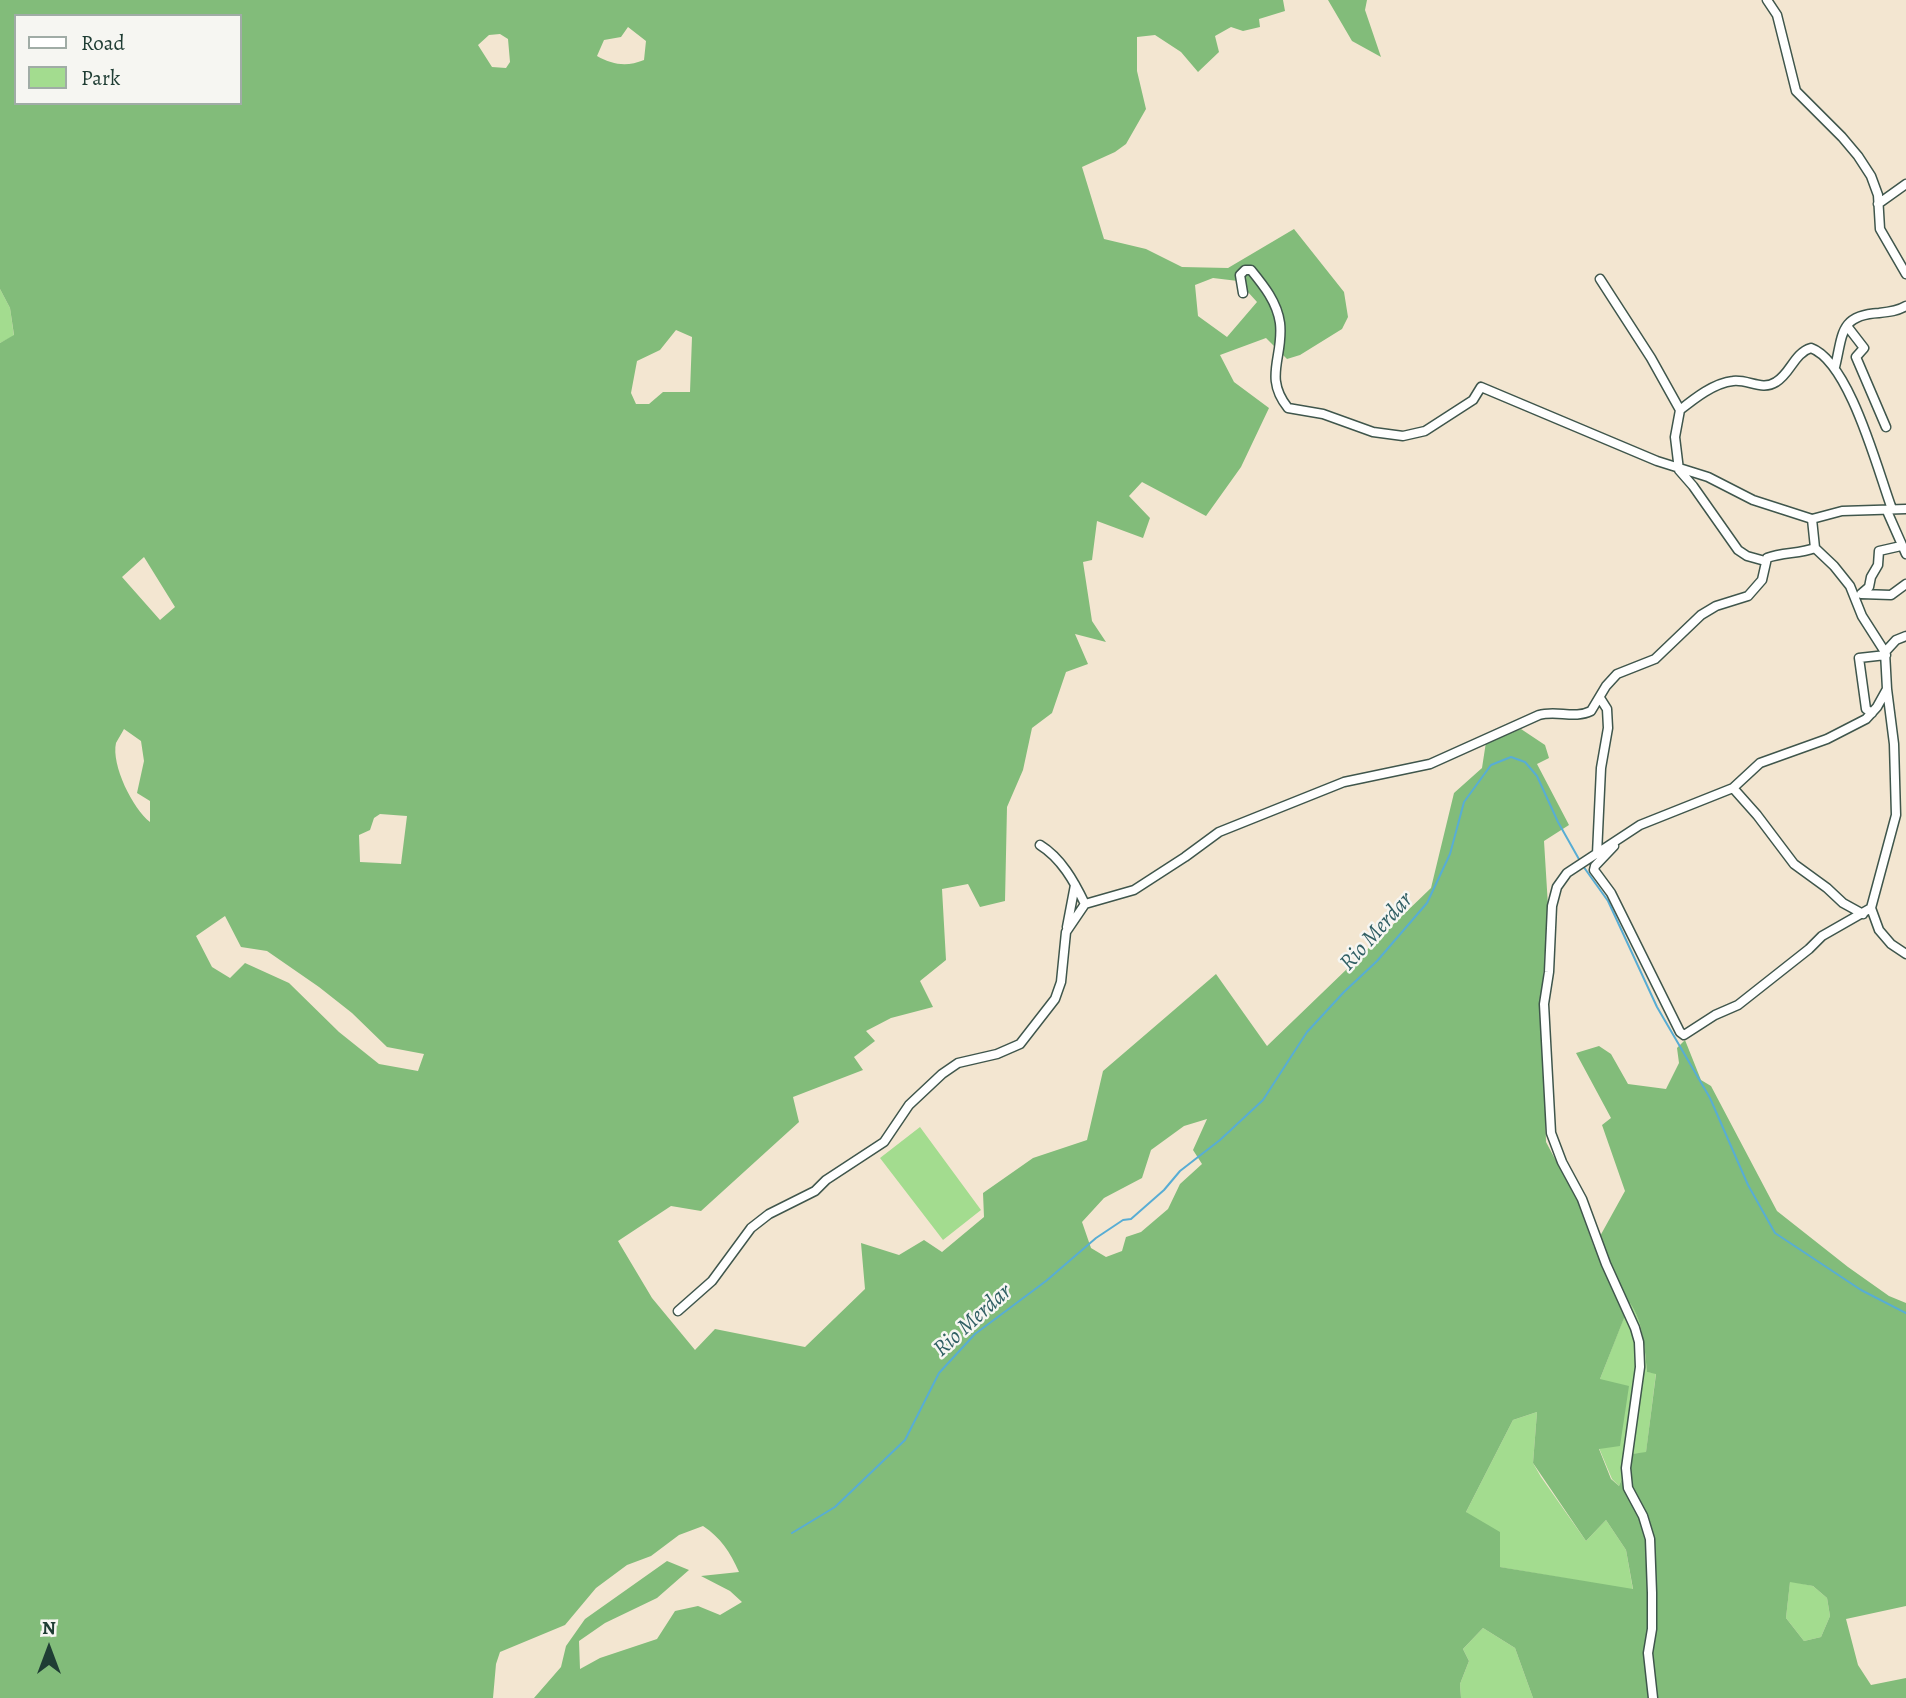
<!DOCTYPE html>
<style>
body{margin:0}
#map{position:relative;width:1906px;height:1698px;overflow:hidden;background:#f3e6d1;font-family:Alegreya,serif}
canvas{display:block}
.legend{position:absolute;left:14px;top:14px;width:228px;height:91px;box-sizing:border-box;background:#f6f6f2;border:2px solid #a0aca6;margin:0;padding:9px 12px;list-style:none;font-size:21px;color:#1f3d34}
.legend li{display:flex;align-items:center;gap:14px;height:35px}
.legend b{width:35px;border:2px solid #a0aca6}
.north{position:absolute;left:14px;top:1614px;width:70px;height:70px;-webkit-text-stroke:5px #f6f6f2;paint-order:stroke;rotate:0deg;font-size:19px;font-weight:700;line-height:28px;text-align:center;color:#1f3d34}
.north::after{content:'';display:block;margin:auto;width:24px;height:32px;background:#1f3d34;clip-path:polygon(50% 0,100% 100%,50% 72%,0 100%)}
</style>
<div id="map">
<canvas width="1906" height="1698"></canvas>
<ul class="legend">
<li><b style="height:9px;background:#fff"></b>Road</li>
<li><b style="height:19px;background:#a3dc8f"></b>Park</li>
</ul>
<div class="north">N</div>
</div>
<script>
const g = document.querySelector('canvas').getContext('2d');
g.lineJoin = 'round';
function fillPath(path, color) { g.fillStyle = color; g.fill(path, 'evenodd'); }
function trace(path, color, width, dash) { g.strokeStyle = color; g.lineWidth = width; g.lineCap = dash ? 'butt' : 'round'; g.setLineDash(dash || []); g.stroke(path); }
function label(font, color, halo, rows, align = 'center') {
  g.font = font + ' Alegreya,serif'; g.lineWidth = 5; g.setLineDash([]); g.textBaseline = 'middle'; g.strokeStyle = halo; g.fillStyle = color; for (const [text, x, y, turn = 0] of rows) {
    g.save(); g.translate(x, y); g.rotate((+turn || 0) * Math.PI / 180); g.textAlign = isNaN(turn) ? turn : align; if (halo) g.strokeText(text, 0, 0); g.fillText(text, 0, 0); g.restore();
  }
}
fillPath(new Path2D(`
 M 0,289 L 10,308 L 14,336 L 0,343 Z
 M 920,1127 L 981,1210 L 943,1240 L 880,1158 Z
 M 1630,1302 C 1643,1321 1645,1349 1647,1372 L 1656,1373 L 1646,1453 L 1632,1454 L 1619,1486 L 1612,1479 L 1599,1448 L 1620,1445 L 1600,1379 Z
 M 1537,1412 L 1533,1463 L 1541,1477 L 1586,1541 L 1606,1520 L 1626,1550 L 1633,1590 L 1499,1567 L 1466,1512 L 1513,1420 Z
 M 1790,1581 L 1813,1586 L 1827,1598 L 1830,1616 L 1821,1637 L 1804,1641 L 1786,1618 Z
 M 1483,1628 L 1515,1648 L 1533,1698 L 1461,1698 L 1460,1684 L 1469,1661 L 1463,1649 Z`), '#a3dc8f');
fillPath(new Path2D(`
 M 0,0 L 1283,0 L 1285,11 L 1259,19 L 1260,27 L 1243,31 L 1231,27 L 1215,36 L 1219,52 L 1198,72 L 1181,52 L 1155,35 L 1137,37 L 1137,71 L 1146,109 L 1126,144 L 1115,152 L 1082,167 L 1104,239 L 1146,249 L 1182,267 L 1228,268 L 1294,229 L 1344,292 L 1348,317 L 1342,329 L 1300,355 L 1287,359 L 1266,338 L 1220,355 L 1234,382 L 1269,408 L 1241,467 L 1206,516 L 1142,482 L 1129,496 L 1150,518 L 1143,538 L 1097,521 L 1092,560 L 1083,562 L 1092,621 L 1106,642 L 1075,634 L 1088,664 L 1066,672 L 1052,713 L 1032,728 L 1023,770 L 1007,807 L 1005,901 L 980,907 L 968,884 L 942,889 L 946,960 L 920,981 L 933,1007 L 891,1018 L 866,1031 L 875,1041 L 854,1057 L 863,1070 L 793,1097 L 799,1122 L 701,1211 L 671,1206 L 618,1241 L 652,1298 L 695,1350 L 715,1329 L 805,1347 L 865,1289 L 861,1243 L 899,1255 L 924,1240 L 942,1252 L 984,1217 L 983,1193 L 1033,1158 L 1087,1140 L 1103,1071 L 1216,974 L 1267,1046 L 1431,888 L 1454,793 L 1482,768 L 1486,742 L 1521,729 L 1545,745 L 1549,758 L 1537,764 L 1569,825 L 1544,841 L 1548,906 L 1542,999 L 1546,1142 L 1578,1202 L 1594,1247 L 1625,1191 L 1602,1125 L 1611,1118 L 1576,1053 L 1599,1046 L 1611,1054 L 1628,1084 L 1666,1089 L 1679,1063 L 1677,1048 L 1685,1040 L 1701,1080 L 1711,1086 L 1777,1211 L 1848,1267 L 1889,1296 L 1906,1303 L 1906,1606 L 1846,1619 L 1858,1665 L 1871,1685 L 1906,1678 L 1906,1698 L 1533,1698 L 1515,1648 L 1483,1628 L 1463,1649 L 1469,1661 L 1460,1684 L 1461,1698 L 534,1698 L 561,1667 L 566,1646 L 585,1619 L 667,1561 L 689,1570 L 657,1598 L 605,1623 L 579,1641 L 580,1669 L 600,1658 L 657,1639 L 675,1611 L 698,1606 L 720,1615 L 742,1602 L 730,1591 L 701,1576 L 739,1572 C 730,1552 721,1538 703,1526 L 679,1535 L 651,1556 L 627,1565 L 596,1588 L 565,1625 L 500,1652 L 496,1664 L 493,1698 L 0,1698 L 0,343 L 14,335 L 10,308 L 0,289 ZM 16,16 L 240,16 L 240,103 L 16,103 ZM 628,27 L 646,41 L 644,60 C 627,67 613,65 597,56 L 604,40 L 621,37 ZM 500,34 L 508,39 L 510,62 L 506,68 L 492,67 L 478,45 L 489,35 ZM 1213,278 L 1238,281 L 1257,302 L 1227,337 L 1198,316 L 1195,285 ZM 676,330 L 692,337 L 690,392 L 663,392 L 649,404 L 636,404 L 631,393 L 637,361 L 660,350 ZM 144,557 L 175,607 L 160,620 L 122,577 ZM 124,729 L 141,741 L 144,761 L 137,793 L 150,801 L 150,822 C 133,809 111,765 116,743 C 118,739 122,733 124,729 ZM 380,814 L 407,816 L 401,864 L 360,862 L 359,835 L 370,830 L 374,818 ZM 225,916 L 241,947 L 267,951 L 319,987 L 352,1013 L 387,1047 L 424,1054 L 418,1071 L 379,1064 L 339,1032 L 289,983 L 245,963 L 230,978 L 212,967 L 196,936 ZM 1207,1119 L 1193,1150 L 1202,1164 L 1180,1184 L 1168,1209 L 1141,1232 L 1126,1237 L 1122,1251 L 1106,1257 L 1091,1248 L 1082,1222 L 1104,1198 L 1142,1178 L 1151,1150 L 1184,1126 ZM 1630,1303 C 1643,1321 1645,1350 1647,1372 L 1656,1374 L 1646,1452 L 1632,1454 L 1619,1486 L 1611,1479 L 1599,1449 L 1620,1446 L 1629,1386 L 1600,1379 ZM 1537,1412 L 1533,1463 L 1586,1541 L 1606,1520 L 1626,1550 L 1633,1589 L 1500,1567 L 1500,1532 L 1466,1512 L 1513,1420 ZM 1790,1582 L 1813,1586 L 1827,1598 L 1830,1616 L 1821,1637 L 1804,1641 L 1786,1618 Z
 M 1328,0 L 1367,0 L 1365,10 L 1381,57 L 1352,41 Z`), '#82bc7a');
trace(new Path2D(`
 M 1583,866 L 1608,901 L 1657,1007 L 1710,1098 L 1748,1185 L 1775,1233 L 1861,1290 L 1906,1313
 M 792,1533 L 835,1507 L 905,1440 L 939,1373 L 975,1334 L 1046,1281 L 1096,1238 L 1123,1220 L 1131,1219 L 1164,1190 L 1180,1171 L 1220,1140 L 1263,1100 L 1307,1032 L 1344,992 L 1377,961 L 1427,903 L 1450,854 L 1464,802 L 1491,765 L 1511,757 L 1525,762 L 1537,776 L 1558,822 L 1580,861`), '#58add4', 2);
const minor = new Path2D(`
 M 1767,0 L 1777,15 L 1796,91 L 1842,137 L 1858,156 L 1871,176 L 1878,195 L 1880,229 L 1906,274
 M 1878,204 L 1906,184
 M 1600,279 L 1651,358 L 1680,410 L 1675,437 L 1679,470 L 1693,486 L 1738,550 L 1747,556 L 1765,561
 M 1243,293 L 1240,275 L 1245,270 L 1251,270 C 1264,286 1277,302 1280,323 C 1284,357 1263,377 1288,408 L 1323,414 L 1373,432 L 1403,436 L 1425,431 L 1473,400 L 1481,387 L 1657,461 L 1708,477 L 1753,500 L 1812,519 L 1842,511 L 1906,509
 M 1847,326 L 1864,348 L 1856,357 L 1886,427
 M 1835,367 C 1843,335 1839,315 1879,313 C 1889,312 1898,311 1906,306
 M 1680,410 C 1695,398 1714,383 1733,381 C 1748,379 1762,391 1776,382 C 1791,373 1794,353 1811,348 C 1850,362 1878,472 1892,509
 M 1887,511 L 1906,554
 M 1862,593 L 1869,587 L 1871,577 L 1878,565 L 1879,551 L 1901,546
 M 1861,594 L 1891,595 L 1906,584
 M 1885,652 L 1896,640 L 1906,636
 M 1887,689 L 1894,744 L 1896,815 L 1871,908 L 1879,930 L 1891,944 L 1906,954
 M 1872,713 L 1866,709 L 1859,658 L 1886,655
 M 1733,788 L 1757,815 L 1794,864 L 1827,888 L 1843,903 L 1863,914
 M 1040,845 C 1061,858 1074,881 1085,904
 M 1614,846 L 1595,866 L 1594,870 L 1611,893 L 1680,1032 L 1684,1035 L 1715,1015 L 1738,1005 L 1809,949 L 1822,936 L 1871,908
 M 1597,854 L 1601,768 L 1608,728 L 1607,709 L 1600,698
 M 1067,927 L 1075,885
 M 678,1311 L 712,1281 L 751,1228 L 769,1214 L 815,1191 L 826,1180 L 884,1142 L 909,1105 L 942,1074 L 958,1063 L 997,1054 L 1020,1044 L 1055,999 L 1061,982 L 1066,932 L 1085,904 L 1134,890 L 1185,857 L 1219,832 L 1344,782 L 1430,764 L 1539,715 C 1556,710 1575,719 1591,711 L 1606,686 L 1617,674 L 1655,659 L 1701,615 L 1716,606 L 1748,596 L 1762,580 L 1767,558 C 1783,552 1799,554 1815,548 L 1812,519
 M 1653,1698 L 1648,1653 L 1652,1629 L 1652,1593 L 1650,1539 L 1643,1516 L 1628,1488 L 1626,1468 L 1640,1367 L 1639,1342 L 1635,1328 L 1606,1264 L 1582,1199 L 1562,1162 L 1551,1133 L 1544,1004 L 1549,972 L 1552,906 L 1557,887 L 1567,873 L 1640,825 L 1733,788 L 1760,763 L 1827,739 L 1866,719 L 1877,707 L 1887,689 L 1885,652 L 1862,616 L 1850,586 L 1834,566 L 1815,548`);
trace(minor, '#3f564c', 11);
trace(minor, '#fff', 8);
label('italic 23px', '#305f64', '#f6f6f2', [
 ["Rio Merdar",1377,932,-48],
 ["Rio Merdar",973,1321,-42]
]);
</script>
